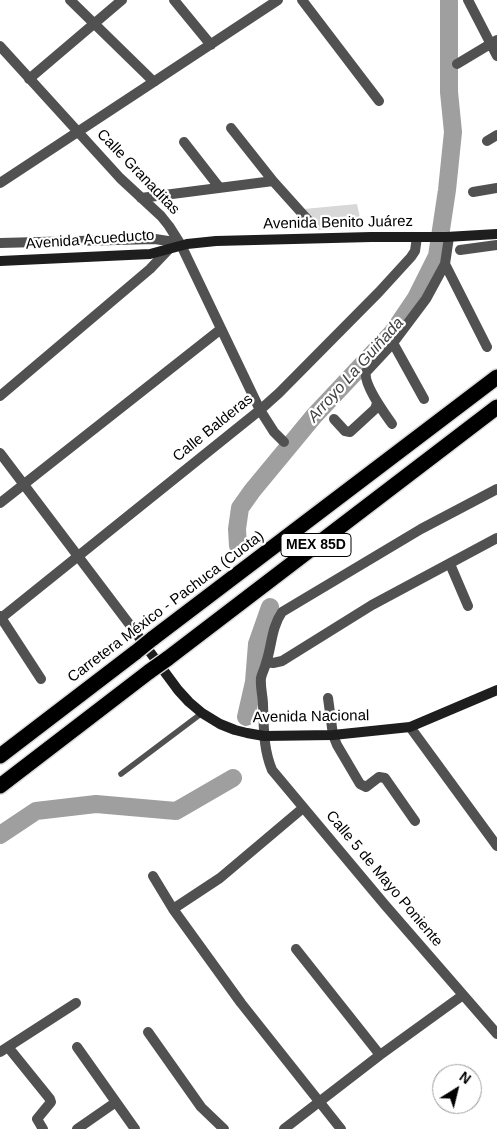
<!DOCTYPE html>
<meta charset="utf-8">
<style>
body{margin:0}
#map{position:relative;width:497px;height:1129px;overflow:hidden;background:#fff;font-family:Helvetica,sans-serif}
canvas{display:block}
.north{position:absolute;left:432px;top:1064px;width:50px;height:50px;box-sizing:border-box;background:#fff;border:1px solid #999;border-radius:50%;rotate:36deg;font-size:14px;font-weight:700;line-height:20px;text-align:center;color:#000}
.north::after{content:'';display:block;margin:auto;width:18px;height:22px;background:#000;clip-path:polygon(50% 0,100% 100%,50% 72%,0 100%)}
</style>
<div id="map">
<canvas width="497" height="1129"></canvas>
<div class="north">N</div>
</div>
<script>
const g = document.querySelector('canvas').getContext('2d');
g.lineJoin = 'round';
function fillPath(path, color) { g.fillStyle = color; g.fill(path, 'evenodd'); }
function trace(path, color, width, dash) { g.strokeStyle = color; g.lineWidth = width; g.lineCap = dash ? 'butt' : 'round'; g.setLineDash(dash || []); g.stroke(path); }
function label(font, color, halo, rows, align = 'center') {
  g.font = font + ' Helvetica,sans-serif'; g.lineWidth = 4.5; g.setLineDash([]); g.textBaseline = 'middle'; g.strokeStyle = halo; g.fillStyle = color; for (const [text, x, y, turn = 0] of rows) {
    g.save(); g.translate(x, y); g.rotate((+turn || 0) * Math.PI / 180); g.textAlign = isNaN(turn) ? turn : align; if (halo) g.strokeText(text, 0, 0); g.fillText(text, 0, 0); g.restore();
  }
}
fillPath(new Path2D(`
 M 357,204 L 362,227 L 318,230 L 304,209 Z`), '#d8d8d8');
trace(new Path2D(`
 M 238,546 L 237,529 L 240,508 L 252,491 L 314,416 L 393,332 L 416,298 L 437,256 L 447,190 L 453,132 L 449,92 L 449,0
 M 246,717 L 254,682 L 257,644 L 270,607
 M 0,835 L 36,811 L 96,804 L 176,811 L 233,778`), '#9f9f9f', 18);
const motorway = new Path2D(`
 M 152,639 L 497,377
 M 167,659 L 497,407
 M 0,756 L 136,652
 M 0,786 L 150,671`);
trace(motorway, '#dbdbdb', 18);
trace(new Path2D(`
 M 121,774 L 202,713`), '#515151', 5.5);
trace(new Path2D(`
 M 70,0 L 154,82
 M 174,0 L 211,45
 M 302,0 L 379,101
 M 468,0 L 497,56
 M 0,46 L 120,178 L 161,216 L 169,226 L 181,245 L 260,410 L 274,432 L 284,442
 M 457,64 L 497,40
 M 29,79 L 122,0
 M 231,128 L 273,181 L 308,220
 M 487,141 L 497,135
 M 184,142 L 219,187
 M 0,183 L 278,0
 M 473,192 L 497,188
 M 141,198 L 273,181
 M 0,243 L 155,239 L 168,241 L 181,245
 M 460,250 L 497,245
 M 445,264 L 487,347
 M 393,343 L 424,399
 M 0,396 L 150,269 L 168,250
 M 334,419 L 345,431 L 350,432 L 375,409 L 377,403
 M 392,424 C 385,414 363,384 366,372 L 393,343 L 426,299 L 445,264 L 449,237
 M 497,489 L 421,529 L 282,612 C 271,628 272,646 266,663 C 265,668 262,673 261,678 C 260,687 263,696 263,705 C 264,728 263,748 272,770 L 385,905 L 497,1034
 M 0,503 L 221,329
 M 450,564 L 468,606
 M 0,616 L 41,679
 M 1,618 L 260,410 L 279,393 L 379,292 L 411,257 L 415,251 L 417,237
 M 267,662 L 273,663 L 282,661 L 372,605 L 497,538
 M 328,698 L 333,735 L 337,745 L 360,784 L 366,787 L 379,777 L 385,778 L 415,821
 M 153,876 L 173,909 L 241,1003 L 341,1129
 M 173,909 L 220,878 L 303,808
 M 296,949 L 380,1055
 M 148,1032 L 201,1107 L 224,1129
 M 8,1047 L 50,1099 L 51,1102 L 37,1119 L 43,1129
 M 77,1047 L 135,1129
 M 0,1052 L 76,1003
 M 77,1129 L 116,1102
 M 284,1129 L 380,1055 L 463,995`), '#515151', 10);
trace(new Path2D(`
 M 0,453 L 133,629
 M 410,727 L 497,846`), '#515151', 10);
trace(new Path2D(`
 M 0,261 L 150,254 L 187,244 L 216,241 L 371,237 L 446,237 L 497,234
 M 133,629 L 178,690 L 189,702 L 202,713 L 220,724 L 235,730 L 247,733 L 264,736 L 333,735 L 410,727 L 497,690`), '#1e1e1e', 10);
trace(motorway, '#000', 15);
const motorwayBridge = new Path2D(`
 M 136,652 L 152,639
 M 150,671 L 167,659`);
trace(motorwayBridge, '#dbdbdb', 18, []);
trace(motorwayBridge, '#000', 15);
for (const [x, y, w] of [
 [316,545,70]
]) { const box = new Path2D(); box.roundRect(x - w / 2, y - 11.5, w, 23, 4); g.fillStyle = '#fff'; g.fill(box); trace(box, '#000', 1); }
label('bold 14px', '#000', null, [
 ["MEX 85D",316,545]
]);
label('15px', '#000', '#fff', [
 ["Calle Granaditas",138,172,46],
 ["Avenida Benito Juárez",338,223,-1],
 ["Avenida Acueducto",90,240,-4],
 ["Calle Balderas",213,428,-39],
 ["Carretera México - Pachuca (Cuota)",166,607,-37],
 ["Avenida Nacional",311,717,-1],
 ["Calle 5 de Mayo Poniente",384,879,50]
]);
label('italic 16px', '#404040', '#fff', [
 ["Arroyo La Guiñada",356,370,-48]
]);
</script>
